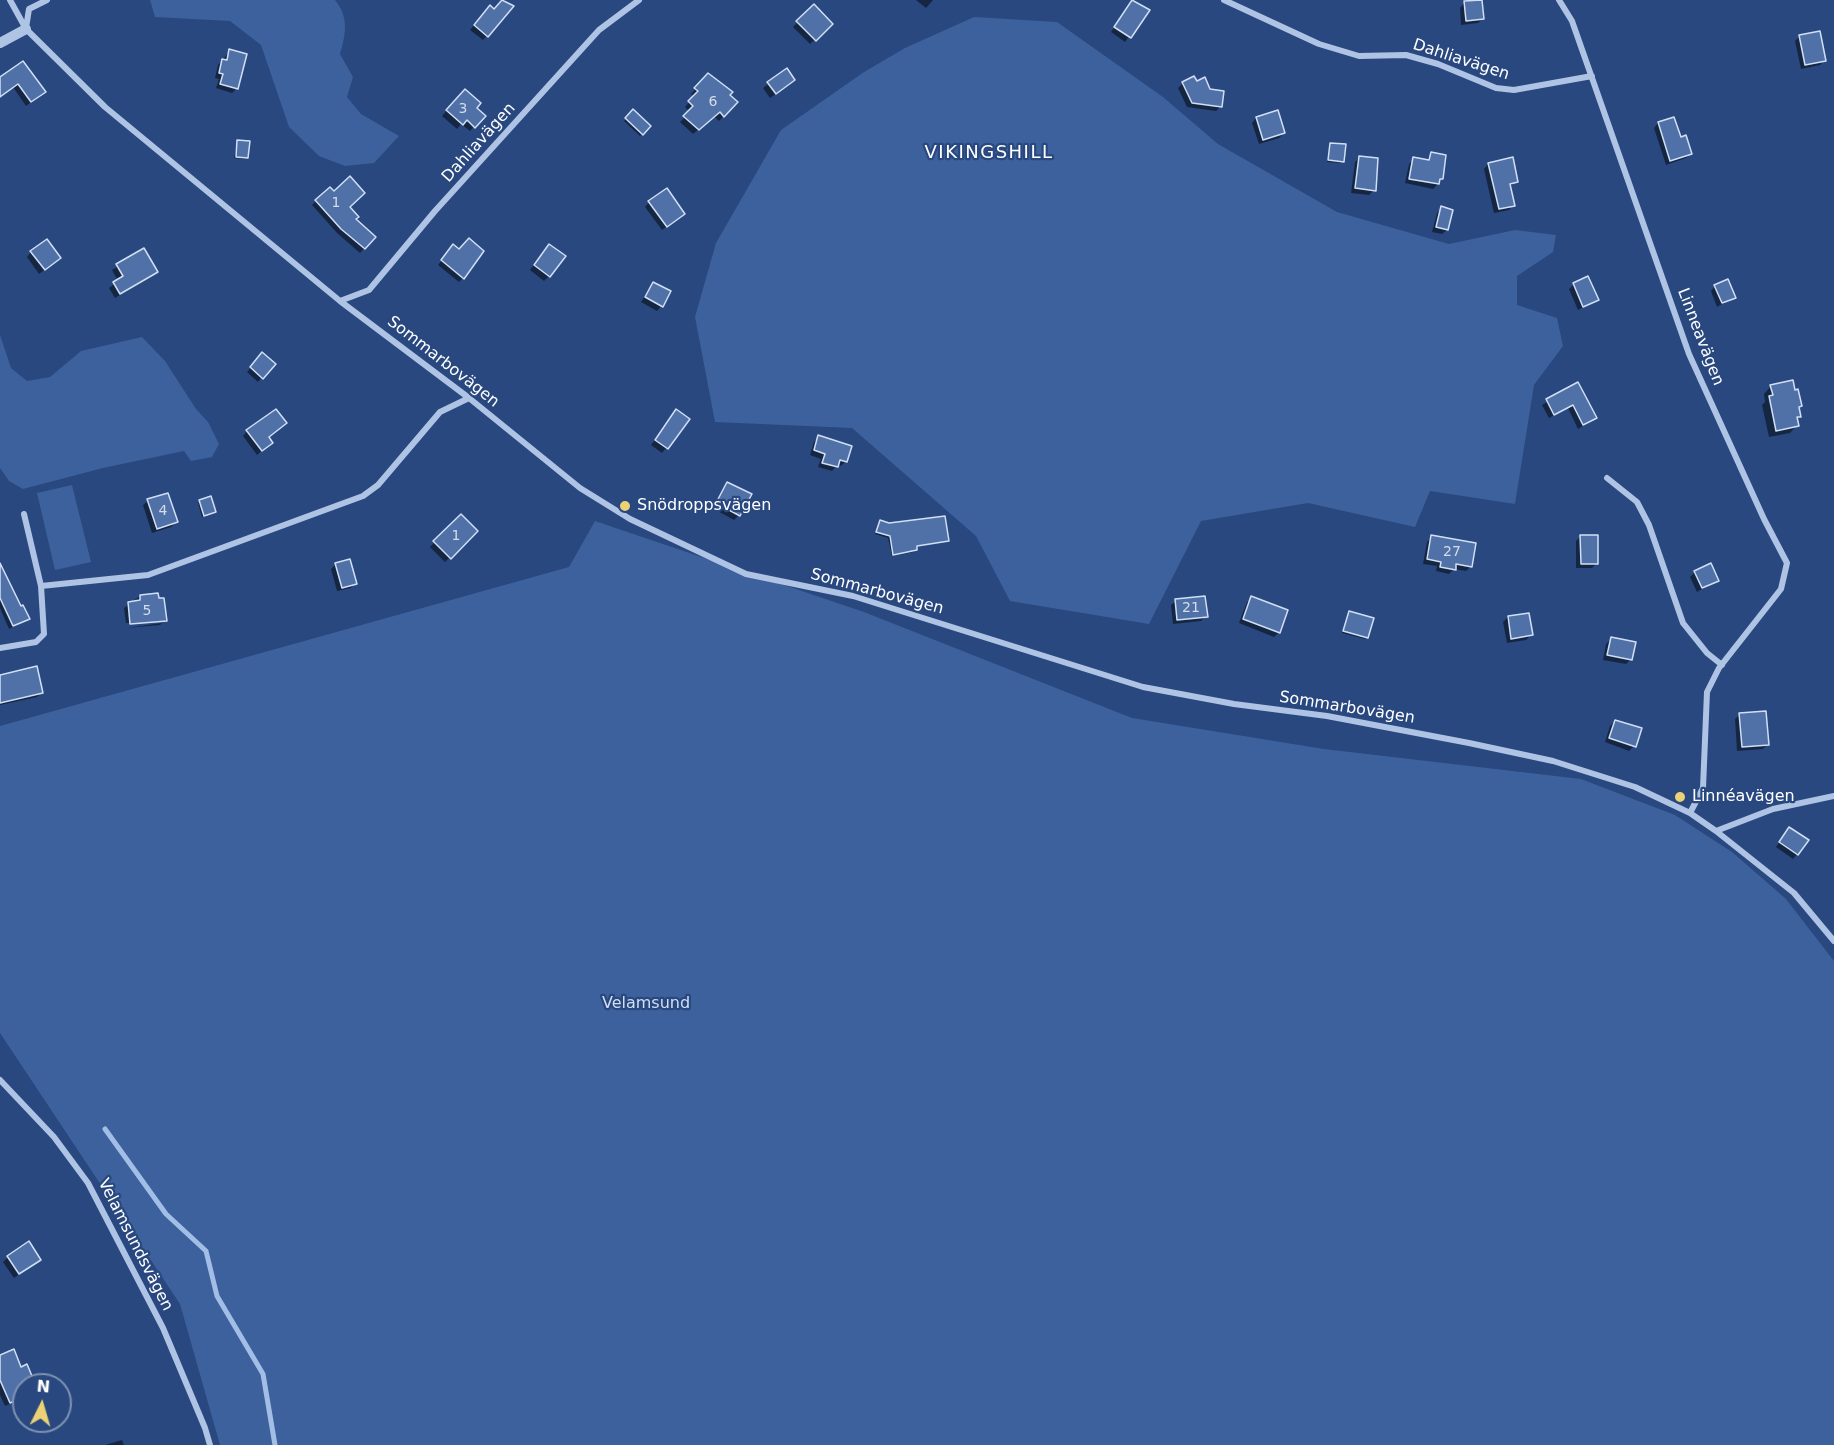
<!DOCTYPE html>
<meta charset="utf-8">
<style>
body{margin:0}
#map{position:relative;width:1834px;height:1445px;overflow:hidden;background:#28487f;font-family:"DejaVu Sans",sans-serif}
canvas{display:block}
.north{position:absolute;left:12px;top:1373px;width:60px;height:60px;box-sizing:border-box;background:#28487f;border:2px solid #7e91b2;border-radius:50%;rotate:5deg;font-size:16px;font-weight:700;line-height:24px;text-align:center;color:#fff}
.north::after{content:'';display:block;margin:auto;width:21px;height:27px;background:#edd275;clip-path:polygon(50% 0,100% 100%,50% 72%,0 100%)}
</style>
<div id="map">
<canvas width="1834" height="1445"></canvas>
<div class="north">N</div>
</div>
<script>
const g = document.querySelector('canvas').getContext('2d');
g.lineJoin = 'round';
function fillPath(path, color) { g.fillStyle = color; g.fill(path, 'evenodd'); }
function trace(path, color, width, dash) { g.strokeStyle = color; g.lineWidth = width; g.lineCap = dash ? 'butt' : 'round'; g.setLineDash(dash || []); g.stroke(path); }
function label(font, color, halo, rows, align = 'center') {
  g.font = font + ' "DejaVu Sans",sans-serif'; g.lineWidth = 4.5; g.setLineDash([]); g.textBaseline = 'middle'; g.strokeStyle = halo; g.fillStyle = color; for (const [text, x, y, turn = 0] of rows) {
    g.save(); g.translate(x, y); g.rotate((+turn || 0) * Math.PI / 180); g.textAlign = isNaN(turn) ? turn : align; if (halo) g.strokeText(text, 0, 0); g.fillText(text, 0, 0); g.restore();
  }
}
fillPath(new Path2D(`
 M 150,0 L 335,0 C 349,17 346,34 340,54 L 353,77 L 347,97 L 361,114 L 399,136 L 374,163 L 345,166 L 319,156 L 289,127 L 261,45 L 230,21 L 155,17 Z
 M 974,17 L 1057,22 L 1163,97 L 1218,144 L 1337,212 L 1449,244 L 1515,230 L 1556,235 L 1553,252 L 1517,276 L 1517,305 L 1557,318 L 1563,346 L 1534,385 L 1515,504 L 1430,491 L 1415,527 L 1308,503 L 1201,521 L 1149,624 L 1010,601 L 976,536 L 852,428 L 715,422 L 695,317 L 716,243 L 781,130 L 864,72 L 905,48 Z
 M 0,335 L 11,368 L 27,381 L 50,377 L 81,351 L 142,337 L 165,361 L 196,409 L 208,422 L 219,444 L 212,457 L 191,461 L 184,451 L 103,468 L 23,489 L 9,481 L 0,468 Z
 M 72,485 L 91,562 L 55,570 L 37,493 Z
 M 595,521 L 864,612 L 1132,718 L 1324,749 L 1581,779 L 1675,815 L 1732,852 L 1786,899 L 1834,961 L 1834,1445 L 220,1445 L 180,1304 L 0,1033 L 0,726 L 569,567 Z`), '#3c619c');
fillPath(new Path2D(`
 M 504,0 L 512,6 L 483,40 L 470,30 L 485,12 L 494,11 Z
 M 916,0 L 933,0 L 926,8 Z
 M 1133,0 L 1148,10 L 1125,42 L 1111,32 Z
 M 1464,3 L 1483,18 L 1478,23 L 1461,25 L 1460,8 Z
 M 814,6 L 831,24 L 810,44 L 793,27 Z
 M 1800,36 L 1824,61 L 1820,65 L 1801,69 L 1795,41 Z
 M 230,51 L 237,88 L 232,93 L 216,88 L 219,79 L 215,78 L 218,65 Z
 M 23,63 L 39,96 L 26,106 L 13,87 L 0,96 L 0,79 Z
 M 786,70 L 789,85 L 770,98 L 763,88 Z
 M 708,75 L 736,103 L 719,121 L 714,116 L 693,134 L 680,122 L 690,112 L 685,107 L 694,97 L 691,94 Z
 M 1183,83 L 1196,83 L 1209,91 L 1221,106 L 1216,111 L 1187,107 L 1178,88 Z
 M 460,95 L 484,116 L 470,131 L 461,124 L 457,129 L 442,116 Z
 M 633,111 L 649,126 L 640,136 L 624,121 Z
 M 1256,118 L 1284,133 L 1279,138 L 1259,144 L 1252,123 Z
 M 1673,119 L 1680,138 L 1691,154 L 1686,158 L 1666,165 L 1654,128 L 1658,123 Z
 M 238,142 L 246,158 L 244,159 L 234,158 Z
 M 1330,144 L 1343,161 L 1341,163 L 1327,162 Z
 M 1431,154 L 1441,179 L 1438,184 L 1433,189 L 1405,183 L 1409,164 L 1414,159 L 1426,161 Z
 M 1360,157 L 1374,190 L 1369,195 L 1351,193 L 1355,162 Z
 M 1488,164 L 1516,182 L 1509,187 L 1513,205 L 1509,210 L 1494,213 L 1484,169 Z
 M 316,201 L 348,207 L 354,220 L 374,237 L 360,253 L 337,233 L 312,205 Z
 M 649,202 L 679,218 L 662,230 L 645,207 Z
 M 1442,208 L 1447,230 L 1442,234 L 1432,232 L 1437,213 Z
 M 144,250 L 156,272 L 115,298 L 109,288 L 118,281 L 112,270 Z
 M 450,250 L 458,251 L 463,278 L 459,282 L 438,265 Z
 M 545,250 L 549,276 L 544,281 L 530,270 Z
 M 31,252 L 55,262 L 39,274 L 27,257 Z
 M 653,284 L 661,306 L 657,311 L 641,302 Z
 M 1574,284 L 1597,300 L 1578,310 L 1569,289 Z
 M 1715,286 L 1734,297 L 1717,307 L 1711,291 Z
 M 258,359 L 262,377 L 258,382 L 247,372 Z
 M 1577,384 L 1595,418 L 1578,429 L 1568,408 L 1549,418 L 1542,405 Z
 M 1771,386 L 1801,406 L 1798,409 L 1797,425 L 1790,433 L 1769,437 L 1762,405 L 1765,402 L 1764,394 Z
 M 676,411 L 688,419 L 662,453 L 651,445 Z
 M 247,431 L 267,438 L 266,447 L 257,455 L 243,436 Z
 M 819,437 L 846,461 L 841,466 L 837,465 L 832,471 L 818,467 L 821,459 L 810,455 L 814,442 Z
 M 728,483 L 739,515 L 734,520 L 712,508 Z
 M 148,501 L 176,522 L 171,527 L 152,533 L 143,505 Z
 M 200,501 L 215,512 L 202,517 L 198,503 Z
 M 461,516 L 476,531 L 445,562 L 430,547 Z
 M 880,522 L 947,540 L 915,547 L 914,552 L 892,556 L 888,538 L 875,534 Z
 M 1581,536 L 1597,563 L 1592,568 L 1576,568 L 1576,541 Z
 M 1432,537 L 1471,566 L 1466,571 L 1454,569 L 1449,574 L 1436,571 L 1437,566 L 1423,564 L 1427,542 Z
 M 336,564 L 355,583 L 351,588 L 337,591 L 331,569 Z
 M 1695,572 L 1717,580 L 1697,592 L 1690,577 Z
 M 0,583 L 28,619 L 9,629 L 0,608 Z
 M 140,596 L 165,620 L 160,625 L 126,628 L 162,623 L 162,620 L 126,623 L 124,608 Z
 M 1252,598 L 1279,632 L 1274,637 L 1239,623 L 1247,602 Z
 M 1176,601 L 1206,616 L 1201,621 L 1173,624 L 1171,605 Z
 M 1349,612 L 1367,637 L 1365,639 L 1342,633 Z
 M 1508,617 L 1531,635 L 1526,640 L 1507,643 L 1503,622 Z
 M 1611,639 L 1631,659 L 1626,664 L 1603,660 L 1606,644 Z
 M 0,676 L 42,693 L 37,697 L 0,705 Z
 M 1740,714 L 1767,745 L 1763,749 L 1737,751 L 1735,719 Z
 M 1615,721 L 1634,746 L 1629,751 L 1605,742 L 1610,726 Z
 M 1785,834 L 1797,854 L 1793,859 L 1776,847 Z
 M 8,1257 L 39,1260 L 14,1278 L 3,1262 Z
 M 0,1356 L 20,1369 L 32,1381 L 24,1385 L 24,1398 L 5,1406 L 0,1395 Z
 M 122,1440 L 124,1445 L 105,1445 Z`), '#0007');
trace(new Path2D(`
 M 105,1129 L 166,1214 L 206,1251 L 217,1296 L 263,1374 L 275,1445`), '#a3bee6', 5);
const building = new Path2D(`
 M 502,0 L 514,6 L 488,37 L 474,25 L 490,5 L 494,9 Z
 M 1132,0 L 1150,10 L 1131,38 L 1114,27 Z
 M 1482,0 L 1484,19 L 1466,21 L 1464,1 Z
 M 814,4 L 833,24 L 816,41 L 796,21 Z
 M 1820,31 L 1826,61 L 1805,65 L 1799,35 Z
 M 229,49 L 247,54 L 238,89 L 220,84 L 223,74 L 219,73 L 222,59 L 227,60 Z
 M 23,61 L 46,92 L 31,102 L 18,84 L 0,97 L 0,77 Z
 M 787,68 L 795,80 L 776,94 L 767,82 Z
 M 708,73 L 733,92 L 730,95 L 738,102 L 724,117 L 720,112 L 699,130 L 683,116 L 693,106 L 688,101 L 698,91 L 694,88 Z
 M 1194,76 L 1197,81 L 1205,77 L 1210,89 L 1224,91 L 1222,107 L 1192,103 L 1182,82 Z
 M 465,89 L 481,103 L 477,108 L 486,116 L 475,128 L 467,120 L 463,125 L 446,110 Z
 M 633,109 L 651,126 L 643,135 L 625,118 Z
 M 1278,110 L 1285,133 L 1263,140 L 1256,117 Z
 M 1674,117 L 1681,137 L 1686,135 L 1692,154 L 1670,161 L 1658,122 Z
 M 237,140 L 250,141 L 248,158 L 236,157 Z
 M 1330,143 L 1346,144 L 1344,162 L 1328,160 Z
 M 1431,152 L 1446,155 L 1443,179 L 1440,179 L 1439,184 L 1409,179 L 1413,157 L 1429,160 Z
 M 1359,156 L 1378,158 L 1376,191 L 1355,188 Z
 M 1513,157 L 1518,182 L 1510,184 L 1515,206 L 1499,209 L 1488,163 Z
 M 350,176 L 365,193 L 350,207 L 359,217 L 356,219 L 376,237 L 365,249 L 341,229 L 315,200 L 330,187 L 334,191 Z
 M 667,188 L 685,214 L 667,227 L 648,201 Z
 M 1441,206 L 1453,210 L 1448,230 L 1436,227 Z
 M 469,238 L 484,251 L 464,279 L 441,260 L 453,244 L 459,249 Z
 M 47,239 L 61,258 L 45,270 L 30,251 Z
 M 549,244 L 566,256 L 550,277 L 534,265 Z
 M 144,248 L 158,272 L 120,294 L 113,282 L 123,276 L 116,264 Z
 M 1588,276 L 1599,300 L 1583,307 L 1573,283 Z
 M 1728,279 L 1736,298 L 1722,303 L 1714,285 Z
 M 653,282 L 671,291 L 663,307 L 645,297 Z
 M 262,352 L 276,364 L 263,379 L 250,367 Z
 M 1793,380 L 1795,390 L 1798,389 L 1802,406 L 1799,407 L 1801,417 L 1797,417 L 1799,426 L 1776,431 L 1769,396 L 1773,395 L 1770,385 Z
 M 1578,382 L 1597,418 L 1583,425 L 1573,405 L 1554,415 L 1546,399 Z
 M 276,409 L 287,423 L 269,437 L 273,443 L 262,451 L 246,430 Z
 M 676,409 L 690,419 L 668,449 L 655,440 Z
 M 818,435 L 852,446 L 847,462 L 840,460 L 838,467 L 822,463 L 825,454 L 814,450 Z
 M 727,482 L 752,494 L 740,516 L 716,503 Z
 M 168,493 L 178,522 L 157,529 L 147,499 Z
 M 211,496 L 216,512 L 204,516 L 199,500 Z
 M 461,514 L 478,531 L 451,559 L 433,541 Z
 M 945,516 L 949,541 L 917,546 L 917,550 L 893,555 L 890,536 L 876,532 L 880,520 L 889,523 Z
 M 1431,535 L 1476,543 L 1472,567 L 1456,564 L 1456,570 L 1440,567 L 1441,562 L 1427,559 Z
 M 1580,535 L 1598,535 L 1598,564 L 1581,564 Z
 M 350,559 L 357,584 L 342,588 L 335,563 Z
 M 0,563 L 21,606 L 23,605 L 30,619 L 13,626 L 0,598 Z
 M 1711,563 L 1719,581 L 1702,588 L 1694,571 Z
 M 158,593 L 159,598 L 164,598 L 167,621 L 130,624 L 128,602 L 140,600 L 140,595 Z
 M 1205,596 L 1208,617 L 1177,620 L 1175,599 Z
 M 1251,596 L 1288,610 L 1280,633 L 1243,619 Z
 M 1349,611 L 1374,618 L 1368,638 L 1343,631 Z
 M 1529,613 L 1533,635 L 1511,639 L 1508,616 Z
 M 1611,637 L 1636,642 L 1632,660 L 1607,655 Z
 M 37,666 L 43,693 L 0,703 L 0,675 Z
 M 1766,711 L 1769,745 L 1742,747 L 1739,713 Z
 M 1615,720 L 1642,728 L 1636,747 L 1609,738 Z
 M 1789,827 L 1809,840 L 1798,855 L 1779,842 Z
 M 29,1241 L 41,1260 L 19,1274 L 7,1256 Z
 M 14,1349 L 21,1367 L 27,1364 L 34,1381 L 24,1385 L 24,1397 L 10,1403 L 0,1380 L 0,1355 Z`);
fillPath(building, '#5071a7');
trace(building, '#d1dff4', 1.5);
trace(new Path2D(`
 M 10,0 L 26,29 L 105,107 L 340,301 L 469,398 L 580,488 L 630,519 L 746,574 L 853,596 L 1143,687 L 1234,704 L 1327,716 L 1469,743 L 1553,761 L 1635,787 L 1690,813 L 1716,831 L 1794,893 L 1834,941
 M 1224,0 L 1319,44 L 1359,56 L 1406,55 L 1438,64 L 1496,88 L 1514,90 L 1592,76
 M 1559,0 L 1572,21 L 1689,354 L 1764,519 L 1787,563 L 1781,589 L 1719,668 L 1707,692 L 1703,788 L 1690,813
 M 26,28 L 29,9 L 47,0
 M 340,301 L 369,290 L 435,211 L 599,30 L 639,0
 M 1607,478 L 1637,502 L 1649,525 L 1683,623 L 1707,653 L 1722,665
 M 24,514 L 41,586 L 148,575 L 363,496 L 378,485 L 440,412 L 469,398
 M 0,648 L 36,642 L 44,634 L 41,586
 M 1716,831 L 1773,809 L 1834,796
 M 0,1080 L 54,1137 L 88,1183 L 163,1328 L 205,1428 L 210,1445`), '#afc4e5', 6);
trace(new Path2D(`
 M 0,43 L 26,29`), '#afc4e5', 10);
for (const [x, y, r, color] of [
 [625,506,6,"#edd275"],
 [1680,797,6,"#edd275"]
]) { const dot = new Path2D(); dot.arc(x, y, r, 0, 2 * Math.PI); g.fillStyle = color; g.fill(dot); trace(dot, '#28487f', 2); }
label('14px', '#d3dce9', null, [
 ["6",713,102],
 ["3",463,109],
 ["1",336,203],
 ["4",163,511],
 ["1",456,536],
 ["27",1452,552],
 ["21",1191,608],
 ["5",147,611]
]);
label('16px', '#fff', '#28487f', [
 ["Dahliavägen",1461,60,18],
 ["Dahliavägen",479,143,-48],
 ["Linneavägen",1700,337,69],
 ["Sommarbovägen",443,362,38],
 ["Sommarbovägen",877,592,15],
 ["Sommarbovägen",1347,708,9],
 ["Velamsundsvägen",135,1245,63]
]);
label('16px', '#fff', '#28487f', [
 ["Snödroppsvägen",637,506],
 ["Linnéavägen",1692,797]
], 'left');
label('16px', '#d1dff4', '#28487f', [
 ["Velamsund",646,1004]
]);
g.letterSpacing = '1.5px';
label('18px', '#fff', '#28487f', [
 ["VIKINGSHILL",989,153]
]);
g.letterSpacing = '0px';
</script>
